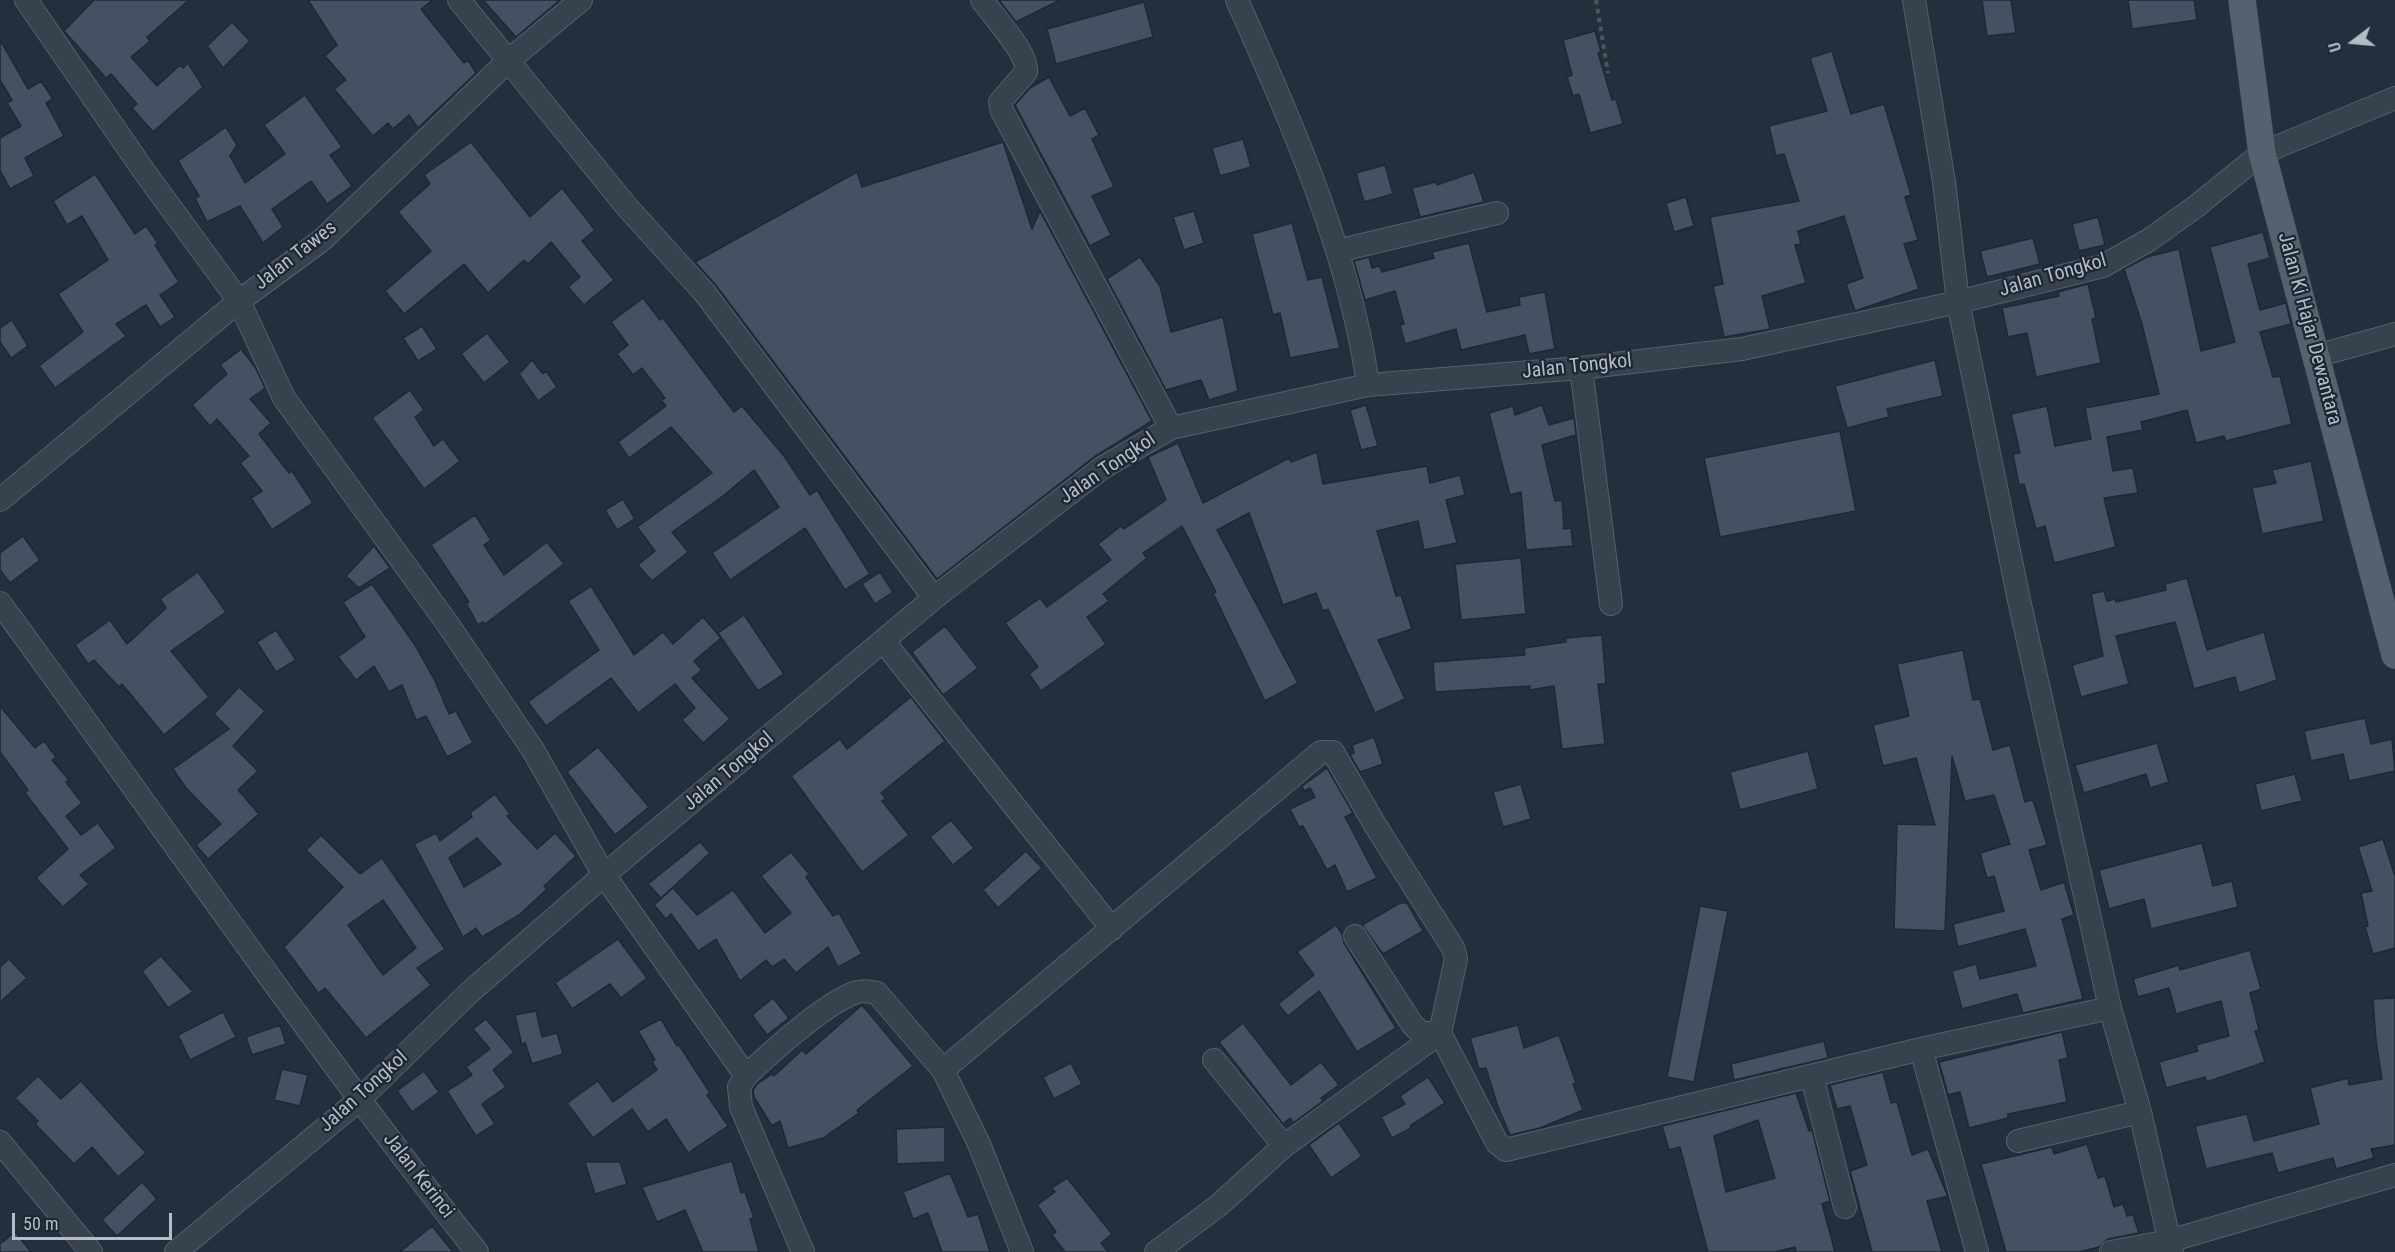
<!DOCTYPE html>
<style>
body{margin:0}
#map{position:relative;width:2395px;height:1252px;overflow:hidden;background:#242f3e;font-family:"Roboto Condensed",sans-serif}
canvas{display:block}
.north{position:absolute;left:2323px;top:12px;width:60px;height:60px;-webkit-text-stroke:4px #1d2633;paint-order:stroke;rotate:254deg;font-size:16px;font-weight:700;line-height:24px;text-align:center;color:#b4bcc9}
.north::after{content:'';display:block;margin:auto;width:21px;height:27px;background:#b4bcc9;clip-path:polygon(50% 0,100% 100%,50% 72%,0 100%)}
.scale{position:absolute;left:12px;top:1213px;width:160px;height:27px;box-sizing:border-box;border:3px solid #b4bcc9;border-top:0;padding-left:8px;font-size:18px;line-height:21px;white-space:nowrap;color:#b4bcc9;-webkit-text-stroke:4px #1d2633;paint-order:stroke}
</style>
<div id="map">
<canvas width="2395" height="1252"></canvas>
<div class="north">U</div>
<div class="scale">50 m</div>
</div>
<script>
const g = document.querySelector('canvas').getContext('2d');
g.lineJoin = 'round';
function fillPath(path, color) { g.fillStyle = color; g.fill(path, 'evenodd'); }
function trace(path, color, width, dash) { g.strokeStyle = color; g.lineWidth = width; g.lineCap = dash ? 'butt' : 'round'; g.setLineDash(dash || []); g.stroke(path); }
function label(font, color, halo, rows, align = 'center') {
  g.font = font + ' "Roboto Condensed",sans-serif'; g.lineWidth = 4.5; g.setLineDash([]); g.textBaseline = 'middle'; g.strokeStyle = halo; g.fillStyle = color; for (const [text, x, y, turn = 0] of rows) {
    g.save(); g.translate(x, y); g.rotate((+turn || 0) * Math.PI / 180); g.textAlign = isNaN(turn) ? turn : align; if (halo) g.strokeText(text, 0, 0); g.fillText(text, 0, 0); g.restore();
  }
}
const building = new Path2D(`
 M 94,0 L 189,0 L 147,37 L 150,41 L 131,57 L 157,86 L 180,65 L 183,68 L 188,63 L 203,87 L 153,132 L 132,108 L 137,104 L 111,74 L 106,78 L 64,31 Z
 M 308,0 L 433,0 L 421,9 L 464,63 L 468,60 L 476,73 L 418,128 L 409,115 L 393,129 L 388,123 L 373,136 L 334,89 L 346,80 L 325,56 L 337,45 Z
 M 483,0 L 560,0 L 516,37 Z
 M 999,0 L 1060,0 L 1016,22 Z
 M 1982,0 L 2011,0 L 2016,33 L 1987,36 Z
 M 2128,0 L 2194,0 L 2197,20 L 2132,29 Z
 M 1144,2 L 1153,37 L 1056,64 L 1047,29 Z
 M 232,22 L 250,41 L 223,68 L 207,46 Z
 M 1595,31 L 1601,52 L 1598,53 L 1612,100 L 1616,99 L 1623,124 L 1590,133 L 1579,94 L 1573,96 L 1567,77 L 1572,75 L 1563,40 Z
 M 0,40 L 28,89 L 41,81 L 53,99 L 46,103 L 64,136 L 25,158 L 34,176 L 10,189 L 0,170 L 0,138 L 21,126 L 7,103 L 12,100 L 0,80 Z
 M 1832,51 L 1851,114 L 1884,104 L 1911,195 L 1905,197 L 1918,240 L 1904,244 L 1919,289 L 1855,311 L 1846,284 L 1863,278 L 1844,216 L 1798,231 L 1801,244 L 1795,245 L 1806,283 L 1762,296 L 1770,329 L 1724,337 L 1713,286 L 1723,284 L 1710,217 L 1799,201 L 1784,154 L 1776,156 L 1769,126 L 1827,111 L 1810,58 Z
 M 1049,77 L 1070,116 L 1085,108 L 1099,135 L 1092,139 L 1114,187 L 1092,196 L 1111,235 L 1090,246 L 1015,105 L 1030,88 Z
 M 305,95 L 342,147 L 330,155 L 352,186 L 327,204 L 311,181 L 272,209 L 283,227 L 263,243 L 240,206 L 207,222 L 195,198 L 199,196 L 178,161 L 226,127 L 237,145 L 230,156 L 245,183 L 285,154 L 264,125 Z
 M 1243,139 L 1251,167 L 1220,176 L 1212,148 Z
 M 471,142 L 530,217 L 562,188 L 595,230 L 582,241 L 614,280 L 584,305 L 568,287 L 580,277 L 551,242 L 528,264 L 524,260 L 488,293 L 464,264 L 404,314 L 385,291 L 431,251 L 398,212 L 430,184 L 424,175 Z
 M 1003,142 L 1032,229 L 1040,211 L 1152,421 L 1094,457 L 937,579 L 715,284 L 695,262 L 857,172 L 862,187 Z
 M 1385,165 L 1393,194 L 1364,202 L 1356,173 Z
 M 1474,172 L 1484,202 L 1420,217 L 1412,188 L 1436,182 L 1437,185 Z
 M 95,174 L 135,234 L 146,226 L 158,243 L 155,245 L 179,282 L 160,295 L 175,317 L 160,327 L 146,305 L 116,324 L 126,336 L 55,388 L 39,366 L 83,332 L 58,294 L 108,260 L 82,216 L 67,225 L 53,201 Z
 M 1686,197 L 1694,226 L 1674,232 L 1666,203 Z
 M 1194,211 L 1204,243 L 1184,250 L 1173,217 Z
 M 2098,217 L 2105,245 L 2079,251 L 2072,224 Z
 M 1292,223 L 1308,280 L 1322,277 L 1340,348 L 1290,358 L 1280,313 L 1273,315 L 1252,234 Z
 M 2263,232 L 2270,258 L 2248,264 L 2260,310 L 2286,303 L 2291,324 L 2260,332 L 2273,377 L 2280,376 L 2292,424 L 2226,441 L 2224,436 L 2196,443 L 2187,410 L 2141,422 L 2143,430 L 2107,437 L 2113,471 L 2133,468 L 2138,493 L 2104,498 L 2116,547 L 2054,563 L 2045,526 L 2036,529 L 2024,484 L 2019,485 L 2013,454 L 2020,453 L 2011,414 L 2047,406 L 2055,446 L 2091,439 L 2085,408 L 2159,394 L 2142,324 L 2124,269 L 2147,257 L 2179,249 L 2201,351 L 2235,342 L 2210,247 Z
 M 2033,238 L 2040,264 L 1987,277 L 1980,251 Z
 M 1469,243 L 1487,312 L 1520,305 L 1519,297 L 1545,292 L 1555,349 L 1529,354 L 1525,335 L 1461,350 L 1456,329 L 1405,344 L 1400,325 L 1404,324 L 1395,291 L 1365,300 L 1354,261 L 1369,257 L 1372,268 L 1379,266 L 1382,272 L 1434,258 L 1432,252 Z
 M 1140,257 L 1160,286 L 1171,332 L 1223,317 L 1238,391 L 1209,400 L 1201,380 L 1166,390 L 1107,279 Z
 M 2088,284 L 2096,318 L 2092,319 L 2101,363 L 2036,377 L 2027,333 L 2008,337 L 2002,308 L 2059,296 L 2058,292 Z
 M 643,298 L 660,320 L 663,318 L 734,412 L 742,406 L 784,456 L 810,495 L 817,490 L 870,574 L 845,590 L 805,528 L 730,580 L 712,553 L 779,507 L 754,470 L 723,496 L 672,532 L 688,552 L 652,581 L 638,565 L 655,551 L 637,527 L 712,473 L 671,427 L 629,458 L 618,442 L 666,406 L 661,400 L 665,398 L 642,368 L 633,375 L 617,354 L 628,345 L 611,322 Z
 M 12,320 L 28,346 L 11,358 L 0,342 L 0,328 Z
 M 422,326 L 437,349 L 418,361 L 403,338 Z
 M 487,333 L 510,362 L 484,383 L 461,354 Z
 M 241,349 L 255,367 L 265,388 L 250,399 L 271,423 L 259,434 L 289,473 L 292,471 L 313,503 L 272,530 L 251,498 L 262,491 L 240,463 L 249,456 L 217,419 L 210,426 L 192,405 L 227,374 L 220,365 Z
 M 532,360 L 543,374 L 546,371 L 557,387 L 538,401 L 519,374 Z
 M 1935,360 L 1943,396 L 1887,409 L 1889,417 L 1847,428 L 1835,386 Z
 M 410,390 L 424,410 L 415,417 L 434,446 L 443,439 L 460,461 L 424,489 L 372,418 Z
 M 1366,405 L 1378,446 L 1361,450 L 1350,410 Z
 M 1542,405 L 1549,425 L 1574,418 L 1576,435 L 1542,445 L 1555,501 L 1562,500 L 1564,529 L 1571,528 L 1573,546 L 1526,550 L 1521,492 L 1510,495 L 1489,413 L 1513,406 L 1515,415 Z
 M 1840,431 L 1856,511 L 1720,537 L 1704,458 Z
 M 1178,443 L 1203,503 L 1289,458 L 1291,462 L 1317,452 L 1323,484 L 1427,466 L 1430,483 L 1460,475 L 1465,495 L 1446,500 L 1457,543 L 1424,550 L 1418,521 L 1377,531 L 1396,596 L 1401,595 L 1412,629 L 1378,640 L 1405,699 L 1375,713 L 1328,609 L 1323,611 L 1316,593 L 1283,605 L 1249,513 L 1217,530 L 1298,683 L 1265,701 L 1213,593 L 1216,592 L 1182,526 L 1143,553 L 1147,558 L 1103,594 L 1109,601 L 1087,617 L 1106,644 L 1041,691 L 1029,674 L 1038,667 L 1005,623 L 1040,598 L 1047,607 L 1111,560 L 1098,544 L 1121,526 L 1124,529 L 1166,500 L 1148,457 Z
 M 2311,461 L 2324,521 L 2262,534 L 2252,488 L 2276,483 L 2272,470 Z
 M 623,499 L 635,519 L 617,530 L 605,510 Z
 M 475,515 L 491,540 L 484,545 L 504,575 L 547,542 L 564,564 L 485,624 L 483,622 L 478,625 L 466,603 L 469,602 L 431,545 Z
 M 23,536 L 40,560 L 10,583 L 0,570 L 0,553 Z
 M 374,546 L 390,568 L 359,588 L 346,576 Z
 M 1521,558 L 1526,614 L 1461,620 L 1455,564 Z
 M 198,572 L 226,612 L 171,651 L 209,697 L 164,735 L 122,684 L 119,687 L 94,660 L 88,664 L 75,645 L 110,620 L 127,644 L 166,608 L 160,599 Z
 M 880,572 L 893,592 L 875,604 L 862,584 Z
 M 2187,578 L 2207,650 L 2264,632 L 2277,680 L 2239,693 L 2235,677 L 2194,689 L 2175,622 L 2116,636 L 2129,684 L 2081,697 L 2072,665 L 2103,656 L 2091,594 L 2104,591 L 2107,601 L 2115,599 L 2116,602 L 2166,590 L 2165,584 Z
 M 372,584 L 415,645 L 435,681 L 449,714 L 456,711 L 473,743 L 447,757 L 426,716 L 416,720 L 402,685 L 389,692 L 374,666 L 356,680 L 338,657 L 365,637 L 343,602 Z
 M 591,586 L 634,655 L 663,632 L 673,644 L 703,617 L 721,638 L 694,661 L 702,670 L 692,678 L 730,719 L 703,743 L 682,720 L 695,708 L 675,684 L 638,713 L 611,678 L 546,726 L 528,702 L 599,650 L 568,601 Z
 M 744,615 L 784,674 L 758,691 L 718,633 Z
 M 945,626 L 978,668 L 943,695 L 912,652 Z
 M 276,630 L 296,660 L 276,672 L 257,642 Z
 M 1602,635 L 1606,684 L 1598,684 L 1605,744 L 1562,749 L 1554,686 L 1530,690 L 1530,686 L 1435,692 L 1433,662 L 1525,655 L 1524,648 L 1566,642 L 1566,638 Z
 M 1963,650 L 1973,700 L 1980,699 L 1993,750 L 2010,745 L 2025,802 L 2033,800 L 2047,845 L 2029,850 L 2041,890 L 2064,882 L 2074,915 L 2062,919 L 2083,999 L 2023,1013 L 2017,994 L 1962,1009 L 1952,971 L 1976,964 L 1980,979 L 2036,966 L 2025,929 L 1958,947 L 1953,924 L 2004,911 L 1994,876 L 1987,878 L 1980,853 L 2010,844 L 1994,795 L 1965,801 L 1952,756 L 1945,931 L 1894,929 L 1897,824 L 1935,825 L 1916,758 L 1883,766 L 1873,725 L 1909,716 L 1897,664 Z
 M 239,687 L 265,711 L 233,746 L 258,771 L 238,790 L 259,814 L 208,859 L 196,845 L 221,824 L 186,788 L 173,769 L 229,729 L 214,714 Z
 M 911,697 L 945,741 L 881,793 L 886,799 L 882,801 L 909,835 L 862,872 L 791,776 L 840,739 L 847,749 Z
 M 0,706 L 35,748 L 44,741 L 56,757 L 52,760 L 69,780 L 66,782 L 82,803 L 66,816 L 81,835 L 98,823 L 116,848 L 80,875 L 89,884 L 63,907 L 36,878 L 68,849 L 25,793 L 28,790 L 0,752 Z
 M 2365,718 L 2371,744 L 2392,739 L 2395,771 L 2349,781 L 2343,754 L 2311,761 L 2304,731 Z
 M 1374,737 L 1383,764 L 1360,772 L 1350,755 L 1354,753 L 1352,745 Z
 M 2157,743 L 2169,782 L 2150,788 L 2146,774 L 2084,793 L 2075,765 Z
 M 598,747 L 649,807 L 615,835 L 567,772 Z
 M 1808,751 L 1818,789 L 1740,810 L 1730,772 Z
 M 1327,768 L 1353,813 L 1345,817 L 1377,878 L 1347,892 L 1335,865 L 1327,870 L 1303,826 L 1299,827 L 1290,809 L 1315,797 L 1310,788 L 1304,791 L 1302,786 Z
 M 2295,774 L 2302,801 L 2261,811 L 2255,784 Z
 M 1521,784 L 1531,819 L 1503,827 L 1493,792 Z
 M 495,794 L 510,814 L 507,816 L 537,849 L 555,833 L 576,856 L 544,886 L 547,889 L 519,915 L 482,937 L 476,928 L 463,937 L 414,844 L 436,833 L 440,841 L 472,817 L 470,813 ZM 477,838 L 501,864 L 464,887 L 449,858 Z
 M 951,820 L 974,848 L 953,865 L 930,837 Z
 M 321,835 L 360,874 L 382,858 L 445,949 L 417,968 L 431,985 L 366,1038 L 325,988 L 318,993 L 284,947 L 343,887 L 306,850 ZM 383,900 L 416,948 L 383,975 L 348,925 Z
 M 2383,839 L 2395,876 L 2395,948 L 2373,954 L 2365,927 L 2368,926 L 2361,893 L 2372,891 L 2358,847 Z
 M 700,842 L 710,853 L 661,898 L 648,884 Z
 M 2202,843 L 2213,886 L 2232,881 L 2238,907 L 2151,929 L 2144,899 L 2109,909 L 2099,870 Z
 M 1026,851 L 1042,868 L 998,908 L 983,890 Z
 M 791,852 L 809,874 L 806,877 L 833,916 L 839,913 L 862,954 L 838,967 L 828,947 L 796,973 L 784,959 L 772,967 L 766,960 L 740,981 L 716,939 L 698,951 L 671,914 L 666,919 L 654,905 L 673,888 L 697,915 L 733,890 L 765,933 L 791,913 L 761,876 Z
 M 1400,903 L 1407,903 L 1423,931 L 1383,954 L 1362,925 Z
 M 1700,906 L 1728,911 L 1694,1082 L 1667,1077 Z
 M 1336,925 L 1342,934 L 1344,943 L 1396,1028 L 1357,1052 L 1319,991 L 1288,1016 L 1278,1004 L 1314,975 L 1297,952 Z
 M 618,939 L 647,978 L 621,998 L 610,984 L 572,1009 L 555,983 Z
 M 2250,950 L 2261,989 L 2250,993 L 2259,1030 L 2255,1031 L 2265,1062 L 2207,1082 L 2205,1077 L 2166,1088 L 2159,1062 L 2198,1051 L 2196,1045 L 2229,1036 L 2221,1001 L 2176,1014 L 2169,988 L 2138,997 L 2133,979 L 2179,965 L 2180,970 Z
 M 161,956 L 193,992 L 168,1008 L 142,971 Z
 M 9,959 L 27,978 L 0,1002 L 0,967 Z
 M 773,998 L 789,1018 L 767,1035 L 752,1015 Z
 M 2395,998 L 2395,1145 L 2371,1149 L 2374,1158 L 2336,1169 L 2333,1158 L 2278,1173 L 2272,1153 L 2206,1169 L 2195,1126 L 2247,1114 L 2254,1141 L 2319,1124 L 2310,1088 L 2348,1078 L 2349,1085 L 2382,1079 L 2376,1041 L 2373,999 Z
 M 862,1005 L 913,1066 L 857,1110 L 859,1113 L 823,1138 L 788,1148 L 780,1121 L 772,1126 L 754,1097 L 753,1090 L 758,1083 L 772,1074 L 774,1076 L 802,1050 L 806,1054 Z
 M 536,1011 L 542,1037 L 557,1033 L 563,1054 L 532,1064 L 525,1042 L 522,1046 L 515,1015 Z
 M 223,1012 L 236,1037 L 190,1060 L 178,1035 Z
 M 486,1019 L 514,1052 L 493,1070 L 506,1087 L 482,1104 L 495,1124 L 476,1136 L 447,1091 L 472,1075 L 466,1067 L 490,1049 L 473,1029 Z
 M 661,1019 L 677,1046 L 679,1045 L 710,1093 L 707,1095 L 728,1126 L 688,1153 L 666,1119 L 648,1132 L 632,1109 L 593,1138 L 567,1103 L 598,1081 L 613,1102 L 657,1070 L 652,1062 L 655,1060 L 638,1031 Z
 M 1243,1023 L 1291,1085 L 1321,1062 L 1339,1085 L 1321,1098 L 1323,1101 L 1293,1123 L 1290,1118 L 1283,1124 L 1219,1042 Z
 M 280,1025 L 286,1044 L 252,1055 L 246,1037 Z
 M 1518,1025 L 1524,1048 L 1559,1035 L 1576,1083 L 1573,1084 L 1583,1110 L 1540,1128 L 1510,1135 L 1498,1107 L 1486,1068 L 1479,1069 L 1470,1038 Z
 M 2062,1032 L 2068,1058 L 2059,1060 L 2067,1102 L 2008,1114 L 2008,1118 L 1969,1128 L 1960,1092 L 1948,1095 L 1939,1062 Z
 M 1824,1041 L 1828,1058 L 1734,1080 L 1731,1064 Z
 M 1071,1063 L 1082,1084 L 1054,1099 L 1043,1077 Z
 M 282,1069 L 308,1075 L 300,1106 L 274,1100 Z
 M 424,1071 L 439,1092 L 412,1112 L 397,1091 Z
 M 1883,1072 L 1891,1103 L 1897,1102 L 1912,1155 L 1928,1149 L 1946,1192 L 1948,1196 L 1927,1201 L 1942,1252 L 1872,1252 L 1850,1171 L 1867,1165 L 1850,1106 L 1837,1109 L 1830,1085 Z
 M 38,1076 L 61,1099 L 81,1081 L 146,1153 L 118,1177 L 92,1147 L 74,1164 L 35,1124 L 38,1121 L 15,1098 Z
 M 1428,1077 L 1445,1103 L 1410,1126 L 1411,1128 L 1392,1138 L 1381,1117 L 1405,1104 L 1400,1096 Z
 M 1796,1093 L 1809,1131 L 1812,1130 L 1830,1201 L 1822,1204 L 1835,1252 L 1796,1252 L 1795,1247 L 1775,1252 L 1708,1252 L 1680,1147 L 1669,1150 L 1662,1126 ZM 1758,1120 L 1775,1178 L 1726,1192 L 1714,1136 Z
 M 1339,1123 L 1362,1156 L 1331,1178 L 1309,1145 Z
 M 945,1127 L 945,1162 L 897,1164 L 896,1129 Z
 M 2087,1144 L 2098,1178 L 2105,1176 L 2114,1207 L 2123,1204 L 2127,1216 L 2133,1215 L 2139,1233 L 2108,1239 L 2099,1247 L 2079,1252 L 2006,1252 L 1981,1164 L 2052,1147 L 2054,1154 Z
 M 732,1161 L 741,1193 L 745,1192 L 754,1218 L 750,1219 L 759,1252 L 703,1252 L 685,1210 L 657,1222 L 642,1187 Z
 M 585,1162 L 620,1162 L 627,1184 L 595,1194 Z
 M 950,1173 L 968,1217 L 978,1214 L 990,1252 L 942,1252 L 928,1213 L 913,1219 L 903,1192 Z
 M 1067,1178 L 1112,1234 L 1101,1243 L 1108,1252 L 1065,1252 L 1052,1235 L 1056,1232 L 1037,1205 L 1055,1192 L 1052,1188 Z
 M 142,1182 L 157,1199 L 117,1236 L 102,1220 Z
 M 432,1226 L 453,1252 L 400,1252 Z
 M 15,1232 L 31,1252 L 0,1252 L 0,1244 Z`);
fillPath(building, '#455162');
trace(building, '#1f2835', 1.5);
const minor = new Path2D(`
 M 26,0 L 146,174 L 239,301 L 284,398 L 447,623 L 533,750 L 604,875 L 746,1076 C 771,1052 823,1005 854,993 C 862,990 869,991 877,993 L 943,1070 L 979,1144 L 1022,1252
 M 459,0 L 627,207 L 704,292 L 934,598
 M 982,0 C 993,16 1029,54 1026,72 L 1000,102 L 1002,111 L 1171,428
 M 1237,0 C 1291,122 1350,253 1368,385
 M 1914,0 L 1944,182 L 1958,302 L 2019,600 L 2110,1008 L 2140,1112 L 2172,1252
 M 1337,251 L 1497,213
 M 2316,356 L 2395,334
 M 1581,368 L 1611,604
 M 0,500 L 239,301 L 322,240 L 508,61 L 581,0
 M 0,603 C 159,819 310,1042 477,1252
 M 884,642 L 1112,929
 M 1355,936 L 1412,1024 L 1421,1033 L 1440,1033 L 1497,1143 L 1506,1150 L 1921,1049 L 2110,1008
 M 1921,1049 L 1977,1252
 M 1214,1060 L 1284,1146
 M 943,1070 L 1321,752 L 1333,752 L 1375,825 L 1453,948 L 1456,959 L 1440,1033 L 1284,1146 L 1219,1205 L 1156,1252
 M 746,1076 L 739,1087 L 741,1107 L 803,1252
 M 1812,1077 L 1845,1207
 M 2018,1141 L 2140,1112
 M 0,1142 L 91,1252
 M 176,1252 L 359,1100 L 470,992 L 604,875 L 934,598 L 1102,468 L 1171,428 L 1368,385 L 1581,368 L 1742,349 L 1958,302 L 2103,266 L 2149,240 L 2194,208 L 2262,153 L 2395,98
 M 2111,1252 L 2169,1241 L 2395,1175`);
const major = new Path2D(`
 M 2242,0 L 2262,153 L 2395,655`);
trace(minor, '#565f6c', 24);
trace(major, '#414a57', 28);
trace(new Path2D(`
 M 1596,0 L 1608,73`), '#44595c', 4, [4.5, 4.5]);
trace(minor, '#38414e', 22);
trace(major, '#56606e', 27);
label('20px', '#b4bcc9', '#1d2633', [
 ["Jalan Tawes",296,256,-38],
 ["Jalan Tongkol",2053,276,-16],
 ["Jalan Ki Hajar Dewantara",2309,329,75],
 ["Jalan Tongkol",1577,367,-6],
 ["Jalan Tongkol",1108,469,-34],
 ["Jalan Tongkol",729,772,-40],
 ["Jalan Tongkol",364,1092,-42],
 ["Jalan Kerinci",418,1176,52]
]);
</script>
